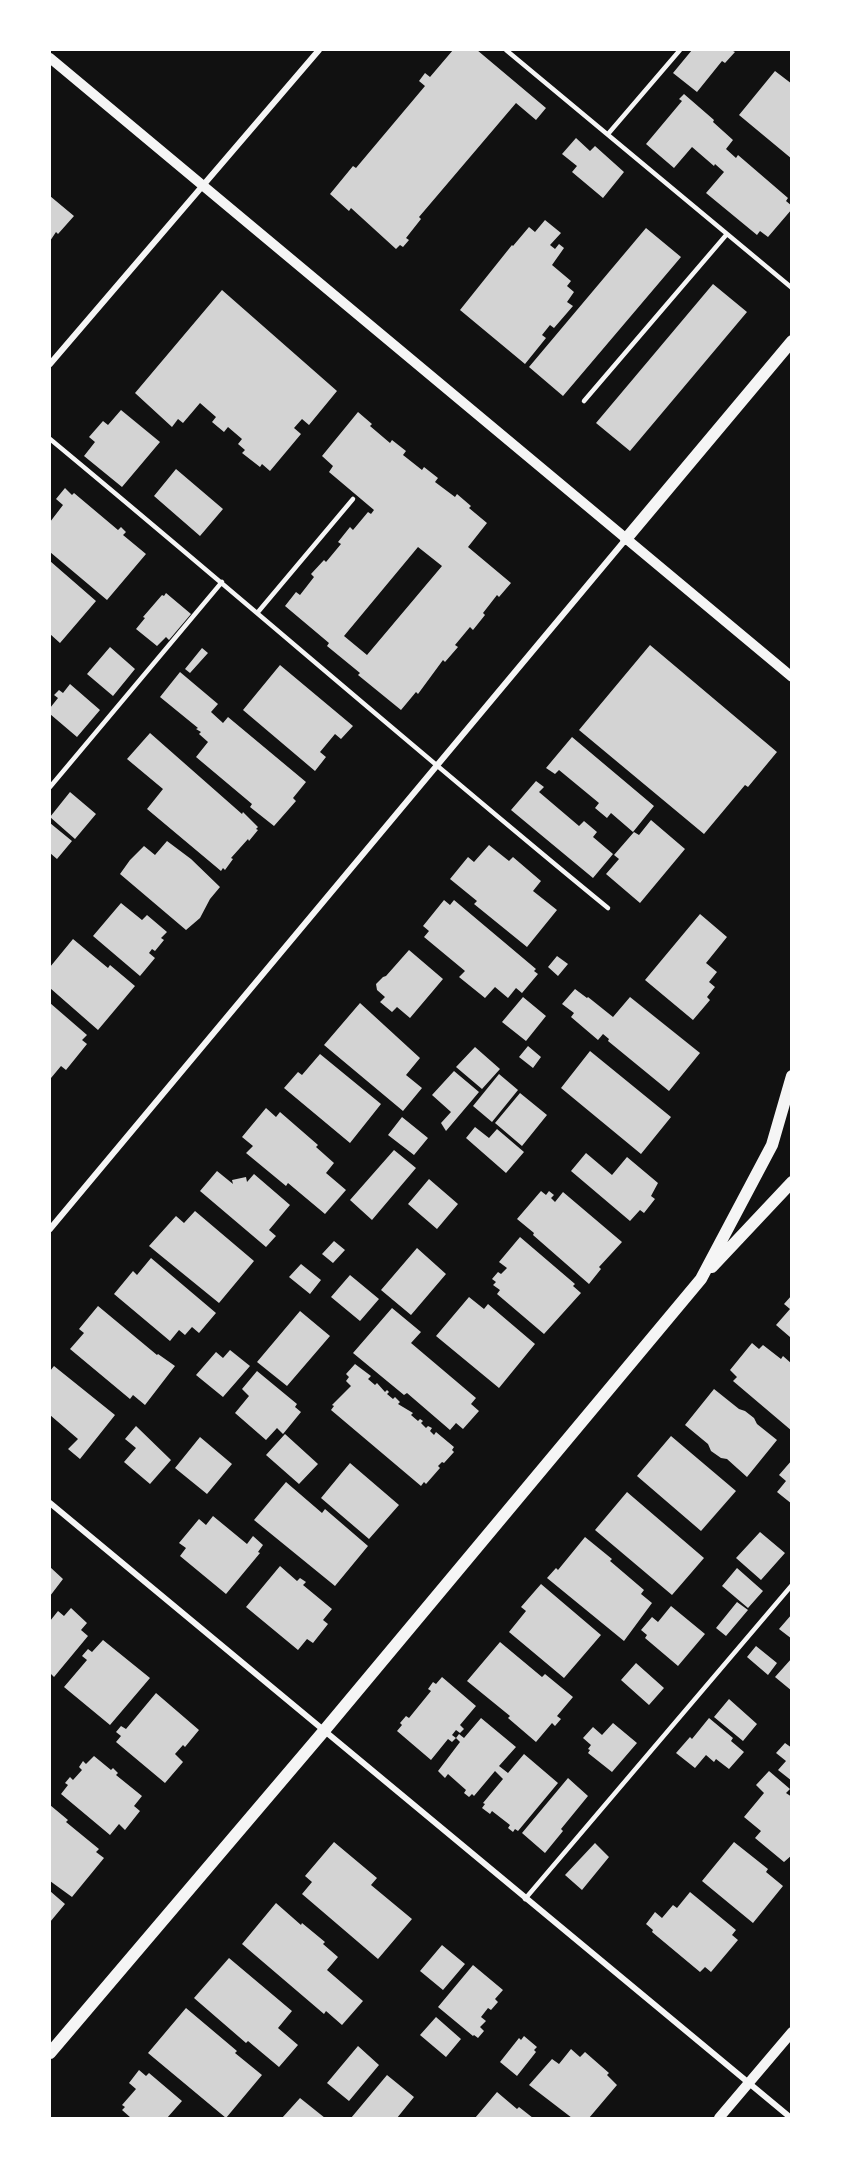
<!DOCTYPE html>
<style>
body{margin:0}
#map{position:relative;width:841px;height:2168px;overflow:hidden;background:#111;font-family:"Archivo Narrow",sans-serif}
canvas{display:block}
.frame{position:absolute;inset:0;border:51px solid #fff;pointer-events:none}
</style>
<div id="map">
<canvas width="841" height="2168"></canvas>
<div class="frame"></div>
</div>
<script>
const g = document.querySelector('canvas').getContext('2d');
g.lineJoin = 'round';
function fillPath(path, color) { g.fillStyle = color; g.fill(path, 'evenodd'); }
function trace(path, color, width, dash) { g.strokeStyle = color; g.lineWidth = width; g.lineCap = dash ? 'butt' : 'round'; g.setLineDash(dash || []); g.stroke(path); }
fillPath(new Path2D(`
 M 453,50 L 477,50 L 546,108 L 536,120 L 516,103 L 419,217 L 421,219 L 406,238 L 409,240 L 403,247 L 400,245 L 396,249 L 351,208 L 349,211 L 330,194 L 353,166 L 356,168 L 425,86 L 419,81 L 425,73 L 430,77 Z
 M 692,50 L 731,50 L 735,52 L 725,63 L 722,61 L 697,92 L 673,73 Z
 M 775,71 L 792,84 L 792,159 L 739,115 Z
 M 684,94 L 714,120 L 713,122 L 733,140 L 726,149 L 736,158 L 738,155 L 788,198 L 786,201 L 792,206 L 792,209 L 768,237 L 760,231 L 757,235 L 706,193 L 724,172 L 715,164 L 714,166 L 692,147 L 674,168 L 646,144 L 682,101 L 679,99 Z
 M 576,138 L 590,151 L 595,146 L 624,172 L 603,198 L 572,172 L 577,166 L 562,154 Z
 M 50,196 L 74,216 L 58,234 L 56,232 L 50,241 Z
 M 545,220 L 561,233 L 550,245 L 555,249 L 559,244 L 564,248 L 552,265 L 571,281 L 567,286 L 574,292 L 567,302 L 573,306 L 554,328 L 550,325 L 542,335 L 546,338 L 525,364 L 460,310 L 512,245 L 513,246 L 529,227 L 535,232 Z
 M 646,228 L 681,257 L 563,396 L 529,367 Z
 M 713,284 L 747,312 L 630,451 L 596,423 Z
 M 222,290 L 337,391 L 309,425 L 302,419 L 294,428 L 301,434 L 270,471 L 262,464 L 260,467 L 242,453 L 245,450 L 238,444 L 242,439 L 228,427 L 224,432 L 212,422 L 216,417 L 200,403 L 183,423 L 178,419 L 172,427 L 135,393 Z
 M 121,410 L 160,442 L 122,487 L 84,456 L 95,442 L 89,437 L 103,421 L 108,425 Z
 M 358,412 L 372,424 L 370,426 L 390,443 L 392,440 L 406,451 L 403,455 L 422,470 L 424,467 L 438,478 L 435,482 L 455,497 L 457,494 L 471,506 L 469,508 L 487,523 L 468,547 L 511,583 L 499,597 L 497,595 L 483,613 L 485,615 L 473,630 L 470,627 L 455,645 L 458,647 L 445,662 L 443,660 L 418,694 L 416,692 L 401,710 L 358,675 L 360,673 L 327,646 L 329,643 L 285,606 L 296,592 L 300,595 L 314,577 L 311,574 L 324,560 L 326,562 L 341,544 L 338,542 L 350,527 L 353,530 L 368,512 L 371,514 L 374,510 L 329,472 L 333,466 L 322,456 ZM 418,547 L 442,566 L 367,655 L 344,636 Z
 M 176,469 L 223,509 L 200,536 L 154,496 Z
 M 65,488 L 72,495 L 74,493 L 118,530 L 121,527 L 126,532 L 123,535 L 146,554 L 107,600 L 50,552 L 50,522 L 63,505 L 56,499 Z
 M 50,561 L 96,601 L 60,643 L 50,634 Z
 M 166,593 L 191,614 L 169,640 L 166,637 L 157,646 L 136,629 L 145,618 L 143,617 L 162,595 L 164,596 Z
 M 650,645 L 777,752 L 748,787 L 745,785 L 704,834 L 579,730 Z
 M 110,647 L 135,669 L 113,696 L 87,674 Z
 M 202,648 L 208,653 L 190,673 L 185,669 Z
 M 280,665 L 353,726 L 341,739 L 335,734 L 320,752 L 326,757 L 315,771 L 243,710 Z
 M 180,672 L 218,704 L 211,712 L 223,723 L 228,717 L 306,782 L 293,798 L 296,801 L 274,826 L 250,807 L 252,804 L 196,757 L 208,742 L 199,734 L 201,732 L 196,729 L 198,728 L 160,697 Z
 M 70,684 L 100,710 L 77,737 L 50,714 L 50,708 L 58,698 L 54,695 L 59,690 L 63,693 Z
 M 150,733 L 242,814 L 243,812 L 258,827 L 256,829 L 258,830 L 249,841 L 248,839 L 231,858 L 233,859 L 225,870 L 223,868 L 221,871 L 147,809 L 163,789 L 127,759 Z
 M 572,737 L 654,806 L 633,832 L 611,813 L 607,818 L 595,808 L 599,803 L 559,770 L 555,774 L 546,768 Z
 M 536,781 L 544,787 L 539,792 L 579,826 L 584,821 L 597,832 L 593,837 L 613,854 L 593,878 L 511,810 Z
 M 70,792 L 96,814 L 75,839 L 50,817 Z
 M 651,820 L 685,849 L 640,903 L 606,874 L 619,859 L 614,855 L 634,832 L 639,835 Z
 M 50,823 L 72,841 L 57,859 L 50,853 Z
 M 167,841 L 191,859 L 220,887 L 210,899 L 200,918 L 186,930 L 120,874 L 130,860 L 144,846 L 155,855 Z
 M 489,845 L 509,861 L 513,857 L 541,881 L 533,891 L 557,910 L 527,947 L 474,904 L 477,901 L 450,879 L 468,857 L 474,862 Z
 M 444,900 L 450,905 L 454,900 L 536,969 L 534,971 L 538,974 L 522,993 L 516,988 L 508,998 L 495,987 L 485,998 L 459,977 L 465,971 L 424,937 L 429,931 L 423,926 Z
 M 121,903 L 142,920 L 147,915 L 167,932 L 161,938 L 164,940 L 155,951 L 152,949 L 149,953 L 155,958 L 140,976 L 93,936 Z
 M 700,914 L 727,937 L 706,963 L 717,972 L 709,982 L 715,987 L 707,997 L 710,1000 L 693,1020 L 645,980 Z
 M 73,939 L 108,968 L 110,965 L 135,986 L 98,1030 L 50,988 L 50,967 Z
 M 409,950 L 443,979 L 410,1018 L 397,1007 L 392,1012 L 380,1002 L 385,997 L 377,990 L 376,984 L 383,977 L 386,976 Z
 M 557,956 L 568,964 L 558,976 L 548,967 Z
 M 575,989 L 587,998 L 588,997 L 613,1017 L 630,997 L 700,1053 L 669,1091 L 608,1041 L 609,1039 L 603,1034 L 598,1040 L 571,1017 L 574,1013 L 562,1004 Z
 M 523,997 L 546,1016 L 526,1041 L 502,1022 Z
 M 50,1003 L 87,1035 L 82,1040 L 87,1044 L 66,1070 L 61,1066 L 51,1078 Z
 M 360,1003 L 420,1058 L 406,1075 L 422,1088 L 403,1111 L 324,1045 Z
 M 528,1046 L 541,1057 L 533,1068 L 519,1057 Z
 M 475,1047 L 500,1069 L 482,1089 L 456,1067 Z
 M 590,1051 L 671,1117 L 641,1154 L 561,1088 Z
 M 320,1054 L 381,1104 L 350,1143 L 284,1088 L 298,1072 L 302,1075 Z
 M 454,1071 L 479,1092 L 446,1131 L 441,1123 L 451,1112 L 432,1095 Z
 M 499,1074 L 518,1090 L 492,1122 L 473,1106 Z
 M 520,1093 L 547,1115 L 522,1146 L 495,1123 Z
 M 266,1108 L 276,1117 L 280,1112 L 318,1145 L 316,1147 L 334,1163 L 326,1173 L 346,1190 L 325,1214 L 288,1183 L 286,1186 L 246,1153 L 253,1146 L 242,1137 Z
 M 402,1117 L 428,1138 L 414,1155 L 388,1135 Z
 M 475,1127 L 489,1138 L 497,1129 L 524,1152 L 506,1173 L 466,1138 Z
 M 394,1150 L 416,1168 L 372,1220 L 350,1200 Z
 M 586,1153 L 612,1175 L 627,1157 L 658,1183 L 651,1196 L 655,1199 L 644,1213 L 640,1210 L 630,1221 L 571,1171 Z
 M 217,1171 L 233,1184 L 232,1180 L 246,1177 L 247,1182 L 254,1174 L 290,1205 L 269,1230 L 276,1236 L 266,1247 L 200,1191 Z
 M 429,1179 L 458,1204 L 437,1229 L 408,1204 Z
 M 541,1191 L 546,1195 L 549,1191 L 554,1195 L 551,1198 L 555,1202 L 563,1192 L 622,1242 L 599,1267 L 601,1269 L 589,1284 L 533,1235 L 534,1233 L 517,1219 Z
 M 195,1211 L 254,1261 L 219,1303 L 149,1246 L 176,1216 L 184,1223 Z
 M 520,1237 L 575,1284 L 573,1286 L 581,1293 L 544,1334 L 497,1294 L 500,1290 L 493,1285 L 496,1282 L 492,1279 L 498,1272 L 501,1274 L 507,1268 L 499,1262 Z
 M 334,1241 L 345,1250 L 333,1263 L 322,1254 Z
 M 417,1248 L 446,1274 L 411,1315 L 381,1290 Z
 M 151,1258 L 216,1313 L 199,1333 L 192,1327 L 185,1335 L 179,1330 L 170,1341 L 114,1294 L 133,1271 L 137,1275 Z
 M 301,1264 L 321,1280 L 310,1294 L 289,1277 Z
 M 350,1275 L 379,1299 L 360,1321 L 331,1297 Z
 M 792,1295 L 792,1335 L 790,1337 L 776,1325 L 790,1309 L 784,1304 Z
 M 469,1297 L 484,1309 L 488,1304 L 535,1344 L 499,1388 L 436,1336 Z
 M 98,1306 L 157,1355 L 158,1354 L 175,1366 L 145,1405 L 133,1395 L 130,1399 L 70,1349 L 84,1333 L 79,1329 Z
 M 392,1308 L 421,1332 L 411,1343 L 476,1398 L 471,1404 L 479,1411 L 463,1429 L 456,1423 L 450,1430 L 407,1393 L 404,1395 L 353,1353 Z
 M 300,1311 L 330,1336 L 287,1386 L 257,1362 Z
 M 752,1343 L 759,1349 L 763,1345 L 781,1359 L 783,1356 L 792,1364 L 792,1431 L 733,1381 L 737,1377 L 730,1370 Z
 M 230,1350 L 250,1366 L 223,1397 L 196,1375 L 216,1352 L 223,1358 Z
 M 355,1364 L 371,1376 L 368,1379 L 375,1385 L 377,1383 L 385,1392 L 387,1390 L 389,1392 L 387,1394 L 393,1399 L 395,1397 L 400,1402 L 398,1404 L 413,1413 L 411,1415 L 418,1421 L 420,1419 L 423,1421 L 421,1423 L 426,1428 L 428,1426 L 432,1428 L 430,1431 L 434,1435 L 436,1432 L 454,1447 L 452,1450 L 454,1452 L 444,1463 L 442,1462 L 438,1466 L 440,1468 L 426,1484 L 424,1482 L 421,1486 L 331,1410 L 334,1406 L 332,1405 L 351,1386 L 346,1381 L 349,1377 L 346,1374 Z
 M 54,1366 L 115,1415 L 80,1459 L 68,1449 L 78,1439 L 50,1415 L 50,1371 Z
 M 257,1371 L 297,1404 L 295,1407 L 301,1412 L 283,1434 L 277,1428 L 266,1440 L 235,1413 L 249,1396 L 242,1389 Z
 M 714,1389 L 739,1409 L 745,1411 L 754,1418 L 757,1424 L 777,1440 L 747,1477 L 727,1459 L 721,1458 L 711,1451 L 708,1444 L 685,1425 Z
 M 136,1426 L 171,1460 L 150,1484 L 124,1462 L 136,1448 L 125,1439 Z
 M 285,1434 L 318,1464 L 299,1484 L 266,1455 Z
 M 671,1436 L 736,1491 L 701,1531 L 637,1476 Z
 M 200,1437 L 232,1464 L 207,1494 L 175,1468 Z
 M 792,1460 L 792,1504 L 777,1492 L 786,1481 L 779,1475 Z
 M 350,1463 L 399,1505 L 369,1539 L 321,1498 Z
 M 286,1482 L 322,1513 L 325,1509 L 368,1546 L 335,1586 L 254,1520 Z
 M 627,1492 L 704,1558 L 672,1595 L 595,1530 Z
 M 213,1516 L 247,1544 L 253,1536 L 263,1545 L 258,1552 L 260,1553 L 226,1594 L 180,1556 L 186,1548 L 179,1543 L 199,1519 L 206,1525 Z
 M 760,1532 L 785,1553 L 761,1580 L 736,1558 Z
 M 585,1537 L 612,1559 L 610,1561 L 644,1590 L 641,1594 L 652,1603 L 624,1641 L 547,1578 L 556,1568 L 558,1570 Z
 M 280,1566 L 297,1581 L 300,1578 L 306,1582 L 303,1585 L 332,1609 L 323,1620 L 328,1624 L 313,1643 L 307,1639 L 298,1650 L 246,1607 Z
 M 50,1567 L 63,1579 L 50,1596 Z
 M 737,1568 L 763,1591 L 748,1608 L 722,1586 Z
 M 541,1584 L 601,1635 L 564,1678 L 509,1632 L 526,1611 L 521,1607 Z
 M 737,1602 L 748,1610 L 726,1636 L 716,1628 Z
 M 671,1606 L 705,1634 L 678,1666 L 645,1638 L 647,1635 L 641,1630 L 652,1617 L 658,1622 Z
 M 71,1608 L 87,1623 L 81,1630 L 88,1636 L 54,1677 L 50,1673 L 50,1621 L 58,1611 L 64,1616 Z
 M 792,1614 L 792,1639 L 779,1629 Z
 M 103,1640 L 150,1678 L 110,1725 L 64,1687 L 87,1660 L 82,1656 L 88,1649 L 92,1652 Z
 M 500,1642 L 542,1677 L 545,1674 L 573,1697 L 557,1716 L 561,1719 L 555,1726 L 552,1723 L 536,1742 L 508,1718 L 510,1716 L 467,1681 Z
 M 756,1646 L 777,1663 L 768,1675 L 747,1657 Z
 M 792,1658 L 792,1691 L 775,1677 Z
 M 636,1663 L 664,1688 L 649,1705 L 621,1680 Z
 M 442,1677 L 476,1706 L 460,1725 L 464,1729 L 460,1733 L 456,1730 L 452,1735 L 456,1738 L 452,1742 L 448,1739 L 431,1760 L 397,1731 L 402,1725 L 400,1723 L 406,1716 L 409,1718 L 431,1691 L 428,1689 L 433,1682 L 436,1684 Z
 M 156,1693 L 199,1730 L 185,1747 L 183,1745 L 175,1754 L 183,1762 L 165,1783 L 116,1742 L 121,1736 L 116,1732 L 121,1726 L 126,1729 Z
 M 729,1699 L 757,1724 L 743,1741 L 714,1717 Z
 M 481,1718 L 516,1747 L 499,1766 L 508,1773 L 524,1754 L 558,1783 L 518,1831 L 515,1829 L 513,1832 L 508,1828 L 510,1825 L 492,1811 L 490,1814 L 482,1808 L 485,1804 L 483,1803 L 503,1779 L 495,1771 L 474,1796 L 472,1794 L 469,1797 L 464,1793 L 466,1790 L 448,1774 L 445,1778 L 438,1771 L 460,1742 L 456,1738 L 459,1734 L 464,1738 Z
 M 709,1718 L 733,1738 L 731,1741 L 744,1752 L 729,1769 L 716,1759 L 714,1762 L 706,1755 L 695,1768 L 676,1753 L 690,1737 L 692,1739 Z
 M 613,1723 L 637,1743 L 612,1772 L 588,1753 L 590,1750 L 588,1749 L 591,1745 L 583,1738 L 593,1727 L 602,1735 Z
 M 785,1743 L 792,1748 L 792,1781 L 778,1770 L 786,1761 L 776,1753 Z
 M 94,1756 L 111,1770 L 113,1768 L 118,1773 L 116,1775 L 142,1796 L 134,1806 L 140,1811 L 125,1830 L 119,1824 L 110,1835 L 61,1794 L 68,1785 L 65,1783 L 70,1777 L 73,1780 L 82,1770 L 79,1767 L 83,1761 L 86,1764 Z
 M 769,1771 L 790,1789 L 786,1793 L 792,1797 L 792,1855 L 784,1862 L 755,1838 L 761,1831 L 744,1817 L 764,1793 L 756,1785 Z
 M 568,1778 L 588,1796 L 561,1829 L 563,1831 L 545,1853 L 522,1833 Z
 M 50,1805 L 68,1820 L 66,1822 L 99,1849 L 96,1852 L 104,1858 L 72,1897 L 50,1881 Z
 M 334,1842 L 377,1878 L 371,1885 L 412,1919 L 378,1959 L 302,1894 L 312,1882 L 305,1876 Z
 M 734,1842 L 768,1869 L 766,1872 L 783,1886 L 753,1923 L 702,1881 Z
 M 595,1843 L 609,1857 L 582,1890 L 565,1875 Z
 M 50,1891 L 65,1904 L 50,1922 Z
 M 690,1892 L 736,1930 L 732,1935 L 738,1940 L 711,1972 L 705,1967 L 700,1972 L 652,1932 L 653,1930 L 646,1924 L 655,1912 L 662,1918 L 673,1905 L 677,1908 Z
 M 276,1903 L 301,1925 L 302,1923 L 325,1942 L 323,1944 L 338,1957 L 327,1970 L 363,2001 L 342,2025 L 326,2011 L 324,2014 L 242,1944 Z
 M 442,1945 L 465,1964 L 443,1990 L 420,1971 Z
 M 229,1958 L 292,2011 L 278,2028 L 298,2045 L 279,2067 L 248,2041 L 246,2043 L 194,1998 Z
 M 473,1965 L 503,1990 L 495,1999 L 498,2002 L 491,2010 L 488,2008 L 481,2017 L 486,2021 L 480,2027 L 484,2031 L 478,2038 L 474,2035 L 473,2036 L 438,2007 Z
 M 186,2008 L 237,2051 L 235,2053 L 262,2075 L 226,2118 L 148,2053 Z
 M 436,2017 L 461,2039 L 446,2057 L 420,2035 Z
 M 524,2036 L 537,2047 L 534,2050 L 536,2052 L 517,2076 L 500,2062 L 519,2038 L 521,2040 Z
 M 358,2046 L 379,2065 L 349,2101 L 327,2083 Z
 M 571,2049 L 580,2057 L 585,2052 L 609,2073 L 607,2075 L 617,2085 L 589,2118 L 572,2118 L 529,2085 L 552,2059 L 559,2064 Z
 M 139,2070 L 146,2076 L 149,2073 L 182,2101 L 167,2118 L 131,2118 L 122,2110 L 125,2107 L 122,2105 L 136,2089 L 129,2083 Z
 M 387,2075 L 414,2097 L 397,2118 L 351,2118 Z
 M 497,2092 L 517,2109 L 519,2107 L 533,2118 L 475,2118 Z
 M 300,2098 L 325,2118 L 282,2118 Z`), '#d3d3d3');
trace(new Path2D(`
 M 506,50 L 792,288
 M 608,134 L 680,50
 M 584,401 L 727,234
 M 50,439 C 237,594 420,754 608,908
 M 258,612 L 353,499
 M 50,787 L 222,582
 M 525,1899 L 792,1585`), '#f5f5f5', 4.5);
trace(new Path2D(`
 M 50,364 L 319,50
 M 50,1229 L 626,539
 M 50,1503 L 791,2118`), '#f5f5f5', 6);
trace(new Path2D(`
 M 50,58 L 792,677
 M 719,2118 L 792,2032`), '#f5f5f5', 10);
trace(new Path2D(`
 M 626,539 L 792,341
 M 712,1267 L 792,1182
 M 50,2053 L 323,1732 L 701,1279 L 772,1145 L 792,1076`), '#f5f5f5', 12);
</script>
